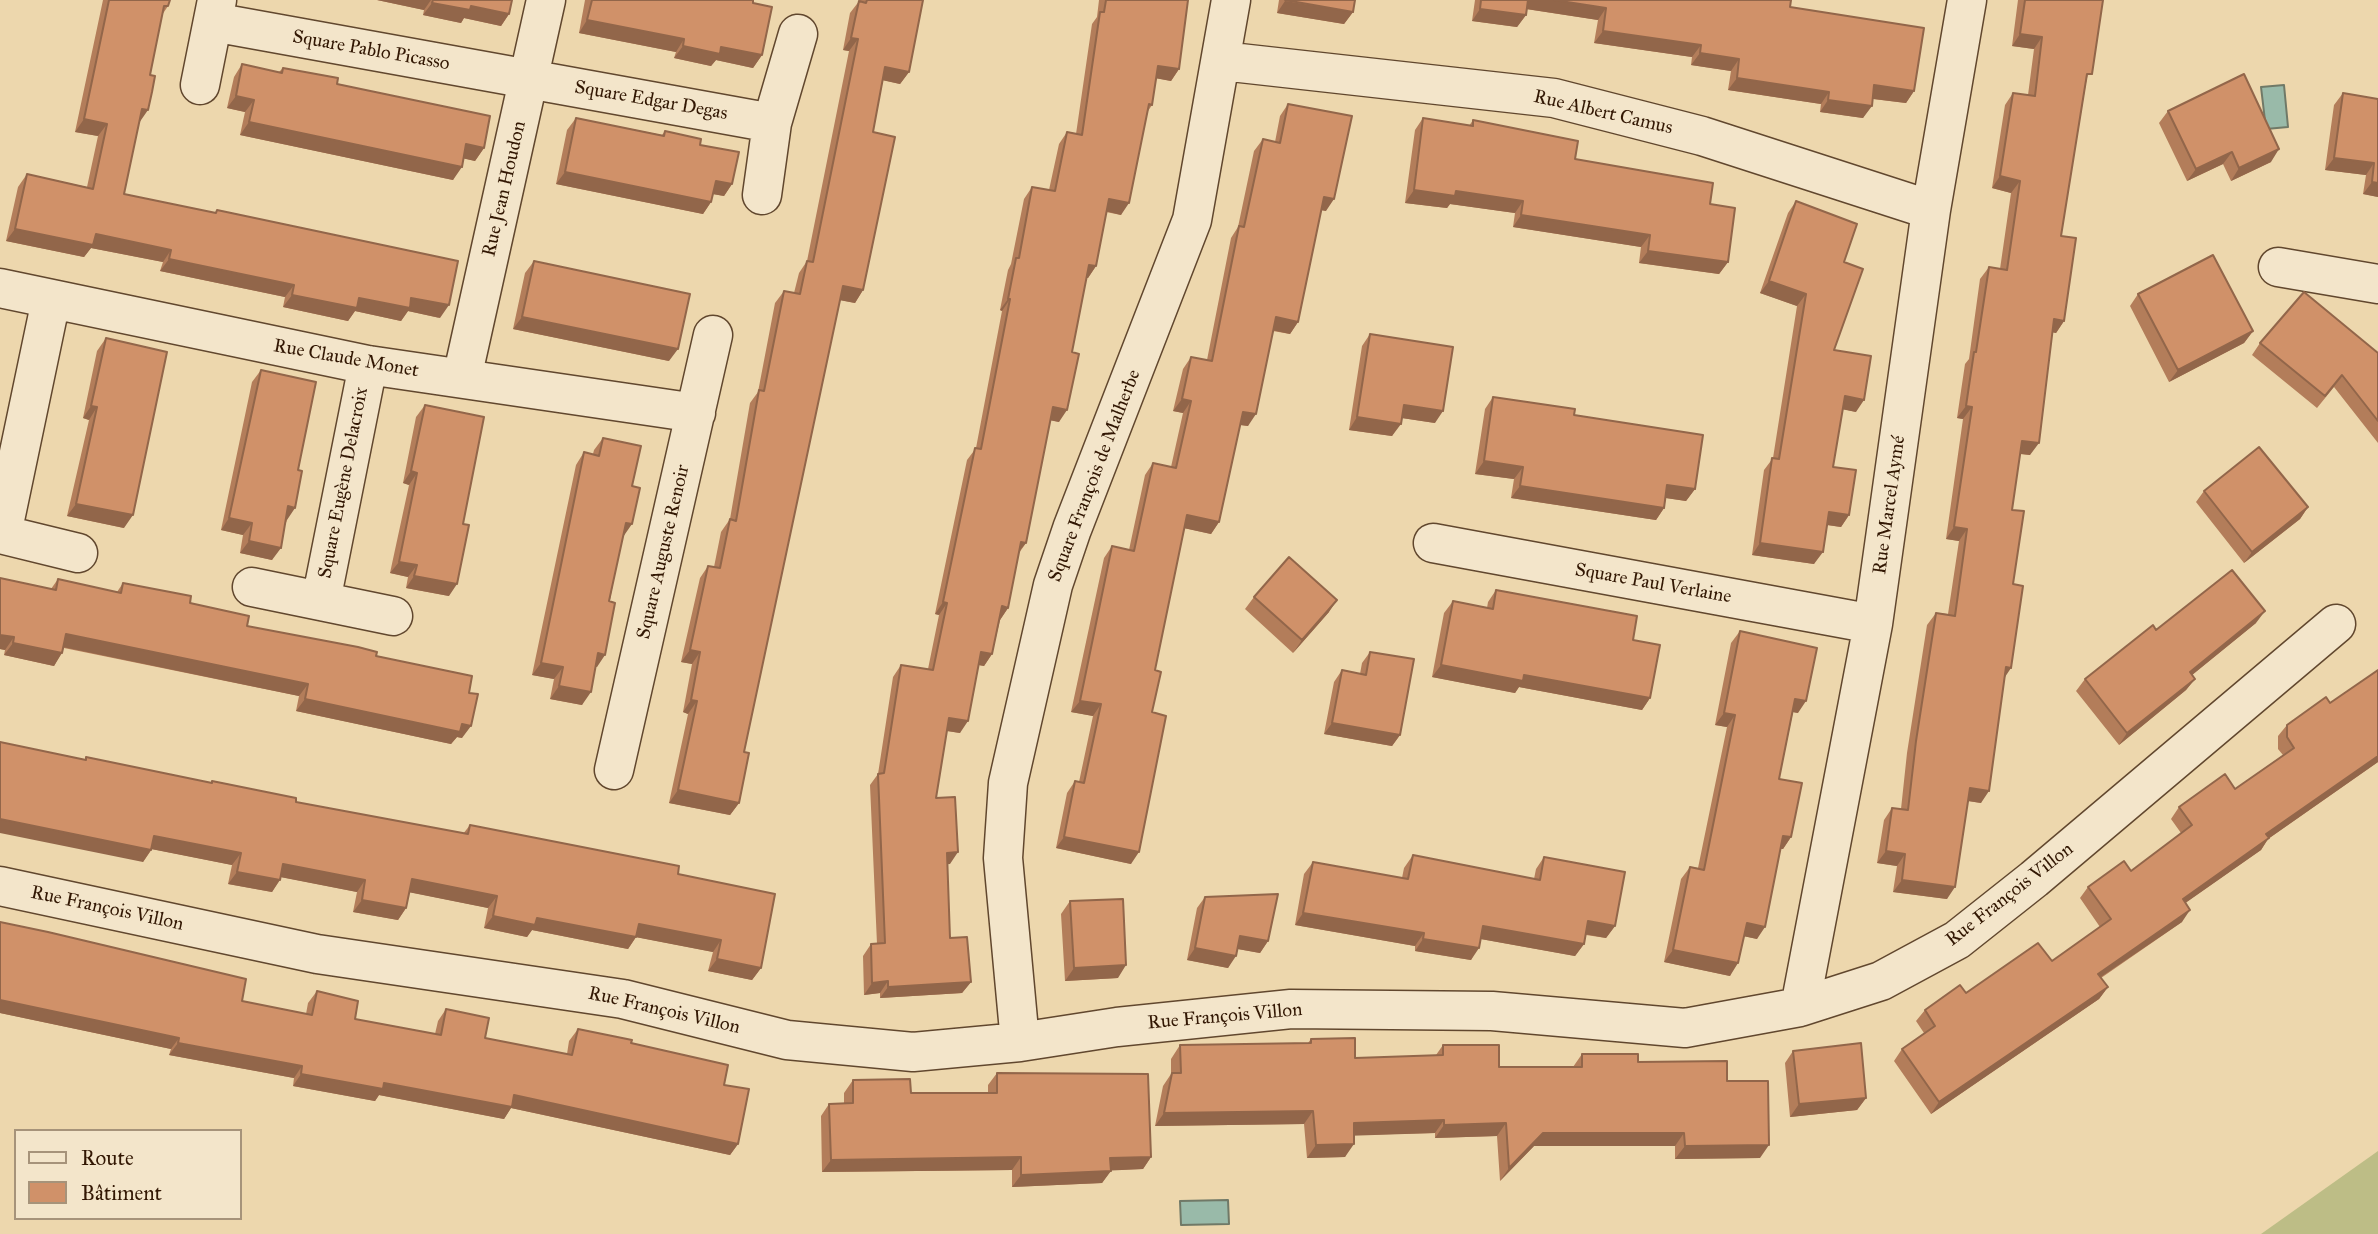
<!DOCTYPE html>
<meta charset="utf-8">
<style>
body{margin:0}
#map{position:relative;width:2378px;height:1234px;overflow:hidden;background:#edd7ad;font-family:"IM FELL Great Primer",serif}
canvas{display:block}
.legend{position:absolute;left:14px;top:1129px;width:228px;height:91px;box-sizing:border-box;background:#f3e5ca;border:2px solid #a6937a;margin:0;padding:9px 12px;list-style:none;font-size:21px;color:#321703}
.legend li{display:flex;align-items:center;gap:14px;height:35px}
.legend b{width:35px;border:2px solid #a6937a}
</style>
<div id="map">
<canvas width="2378" height="1234"></canvas>
<ul class="legend">
<li><b style="height:9px;background:#f3e5ca"></b>Route</li>
<li><b style="height:19px;background:#d09169"></b>Bâtiment</li>
</ul>
</div>
<script>
const g = document.querySelector('canvas').getContext('2d');
g.lineJoin = 'round';
function fillPath(path, color) { g.fillStyle = color; g.fill(path, 'evenodd'); }
function trace(path, color, width, dash) { g.strokeStyle = color; g.lineWidth = width; g.lineCap = dash ? 'butt' : 'round'; g.setLineDash(dash || []); g.stroke(path); }
function label(font, color, halo, rows, align = 'center') {
  g.font = font + ' "IM FELL Great Primer",serif'; g.lineWidth = 7; g.setLineDash([]); g.textBaseline = 'middle'; g.strokeStyle = halo; g.fillStyle = color; for (const [text, x, y, turn = 0] of rows) {
    g.save(); g.translate(x, y); g.rotate((+turn || 0) * Math.PI / 180); g.textAlign = isNaN(turn) ? turn : align; if (halo) g.strokeText(text, 0, 0); g.fillText(text, 0, 0); g.restore();
  }
}
fillPath(new Path2D(`
 M 2378,1151 L 2378,1234 L 2261,1234 Z`), '#bdbd86');
const water = new Path2D(`
 M 2284,85 L 2288,127 L 2266,129 L 2261,87 Z
 M 1228,1200 L 1229,1224 L 1181,1225 L 1180,1201 Z`);
fillPath(water, '#99baa9');
trace(water, '#707967', 2);
const minor = new Path2D(`
 M 213,22 L 772,123
 M 1222,61 L 1554,98 L 1702,136 L 1931,210
 M 200,85 L 217,0
 M 762,195 L 772,123 L 798,34
 M 2278,267 L 2378,284
 M 0,288 L 368,365 L 696,413
 M 462,378 L 546,0
 M 0,534 L 78,553
 M 2,534 L 51,300
 M 1433,543 L 1873,624
 M 252,587 L 393,616
 M 321,601 L 368,365
 M 614,770 L 713,335
 M 0,886 L 317,954 L 623,999 L 787,1040 L 913,1052 L 1020,1042 L 1117,1027 L 1291,1009 L 1492,1011 L 1685,1028 L 1800,1007 L 1881,981 L 1957,940 L 2034,879 L 2336,624
 M 1800,1007 L 1873,624 L 1931,210 L 1967,0
 M 1020,1042 L 1003,858 L 1008,783 L 1053,585 L 1072,529 L 1192,220 L 1231,0`);
trace(minor, '#61472e', 41);
trace(minor, '#f3e5ca', 38);
fillPath(new Path2D(`
 M 103,0 L 170,0 L 168,6 L 162,15 L 124,194 L 215,213 L 217,210 L 440,318 L 408,311 L 401,321 L 355,311 L 348,321 L 283,307 L 285,297 L 160,271 L 163,262 L 91,248 L 84,257 L 6,241 L 18,187 L 27,174 L 87,187 L 98,136 L 75,132 Z
 M 377,0 L 512,0 L 509,14 L 501,26 L 464,18 L 461,23 L 423,15 L 424,10 Z
 M 585,0 L 753,0 L 753,3 L 762,55 L 753,68 L 716,60 L 711,66 L 674,58 L 676,52 L 579,33 Z
 M 860,0 L 923,0 L 909,72 L 900,84 L 883,80 L 873,132 L 863,290 L 855,303 L 840,300 L 744,752 L 739,803 L 730,815 L 669,803 L 688,714 L 683,712 L 692,664 L 681,662 L 700,578 L 708,566 L 714,567 L 721,532 L 730,519 L 750,403 L 758,392 L 775,303 L 784,291 L 794,293 L 799,273 L 807,261 L 849,51 L 843,50 L 850,13 Z
 M 1099,0 L 1188,0 L 1179,69 L 1171,81 L 1156,78 L 1152,105 L 1148,111 L 1121,215 L 1106,212 L 1096,266 L 1088,278 L 1086,278 L 1059,422 L 1050,420 L 1026,543 L 1019,553 L 1008,608 L 1000,620 L 992,654 L 984,666 L 979,665 L 960,733 L 947,731 L 936,798 L 950,864 L 947,864 L 950,938 L 971,982 L 962,993 L 880,998 L 880,993 L 864,995 L 863,956 L 871,944 L 877,944 L 870,785 L 878,774 L 893,677 L 901,665 L 928,669 L 939,615 L 935,614 L 967,460 L 976,448 L 1002,311 L 1000,310 L 1008,270 L 1011,264 L 1024,199 L 1032,187 L 1049,190 L 1059,144 L 1067,132 L 1076,134 L 1092,24 L 1097,17 Z
 M 1279,0 L 1355,0 L 1353,12 L 1344,24 L 1277,13 Z
 M 1475,0 L 1787,0 L 1790,7 L 1914,91 L 1906,103 L 1873,99 L 1863,118 L 1820,112 L 1821,104 L 1728,90 L 1731,71 L 1691,65 L 1692,57 L 1594,43 L 1598,20 L 1526,9 L 1526,15 L 1517,27 L 1472,21 Z
 M 2018,0 L 2103,0 L 2086,83 L 2061,236 L 2064,321 L 2056,333 L 2052,332 L 2030,455 L 2020,454 L 2012,510 L 2013,584 L 2004,678 L 1981,803 L 1968,801 L 1947,899 L 1893,892 L 1897,866 L 1877,863 L 1884,820 L 1892,808 L 1901,809 L 1907,753 L 1927,625 L 1936,613 L 1948,614 L 1959,541 L 1946,539 L 1963,419 L 1957,418 L 1965,364 L 1969,359 L 1980,279 L 1989,267 L 2000,269 L 2011,193 L 1992,188 L 2005,105 L 2013,93 L 2028,95 L 2034,49 L 2012,46 Z
 M 242,64 L 279,72 L 283,68 L 337,84 L 484,148 L 475,161 L 463,158 L 453,180 L 240,135 L 245,112 L 227,108 L 234,77 Z
 M 2343,93 L 2378,99 L 2378,197 L 2363,194 L 2366,175 L 2325,170 L 2334,105 Z
 M 1288,104 L 1326,211 L 1321,210 L 1298,322 L 1290,334 L 1273,331 L 1248,426 L 1240,425 L 1219,522 L 1211,534 L 1184,528 L 1155,670 L 1152,712 L 1131,864 L 1056,848 L 1067,793 L 1075,781 L 1079,782 L 1093,716 L 1071,712 L 1104,558 L 1112,546 L 1129,550 L 1145,475 L 1153,463 L 1171,467 L 1183,413 L 1173,411 L 1183,369 L 1191,357 L 1207,360 L 1231,238 L 1238,227 L 1254,151 L 1263,139 L 1275,142 L 1280,116 Z
 M 2168,111 L 2271,162 L 2231,181 L 2223,164 L 2187,181 L 2159,123 Z
 M 576,118 L 662,135 L 665,131 L 700,145 L 732,184 L 724,196 L 713,194 L 711,202 L 703,214 L 556,184 L 567,130 Z
 M 1423,118 L 1469,126 L 1473,120 L 1575,159 L 1710,204 L 1728,262 L 1719,274 L 1639,263 L 1641,247 L 1513,227 L 1515,213 L 1450,204 L 1447,208 L 1405,203 L 1415,130 Z
 M 1796,201 L 1844,262 L 1834,350 L 1856,412 L 1843,409 L 1833,467 L 1849,515 L 1841,527 L 1827,525 L 1814,564 L 1752,555 L 1764,470 L 1773,458 L 1797,306 L 1760,293 L 1788,213 Z
 M 534,261 L 669,361 L 513,329 L 525,273 Z
 M 2138,294 L 2253,331 L 2244,343 L 2169,382 L 2130,306 Z
 M 1370,334 L 1435,423 L 1402,418 L 1392,436 L 1349,430 L 1362,346 Z
 M 106,338 L 124,528 L 67,516 L 89,420 L 83,418 L 97,351 Z
 M 2260,343 L 2378,353 L 2378,443 L 2334,387 L 2317,408 L 2252,355 Z
 M 261,370 L 287,520 L 272,560 L 240,553 L 243,535 L 221,530 L 252,382 Z
 M 1493,397 L 1574,415 L 1695,489 L 1686,501 L 1666,498 L 1664,508 L 1656,520 L 1511,498 L 1514,479 L 1475,474 L 1485,409 Z
 M 425,405 L 449,596 L 406,588 L 408,577 L 390,573 L 409,485 L 403,483 L 416,417 Z
 M 603,438 L 632,486 L 597,667 L 595,666 L 582,705 L 550,699 L 554,679 L 532,675 L 576,465 L 584,452 L 593,454 L 594,450 Z
 M 2204,491 L 2308,507 L 2300,519 L 2244,563 L 2196,502 Z
 M 0,578 L 51,589 L 58,579 L 117,592 L 123,583 L 190,603 L 247,626 L 376,656 L 469,693 L 462,738 L 457,737 L 451,744 L 296,711 L 299,696 L 64,648 L 54,666 L 4,655 L 5,650 L 0,649 Z
 M 1496,590 L 1633,640 L 1650,698 L 1642,710 L 1519,687 L 1515,693 L 1432,677 L 1444,613 L 1453,601 L 1487,608 L 1488,602 Z
 M 1254,597 L 1329,612 L 1293,653 L 1245,609 Z
 M 2256,623 L 2192,675 L 2195,679 L 2186,690 L 2119,745 L 2076,691 L 2085,679 L 2156,630 Z
 M 1740,631 L 1798,713 L 1793,712 L 1779,779 L 1791,837 L 1783,849 L 1780,849 L 1757,939 L 1744,936 L 1730,976 L 1664,962 L 1681,879 L 1690,867 L 1698,868 L 1727,727 L 1715,725 L 1731,643 Z
 M 1370,652 L 1400,735 L 1392,746 L 1324,734 L 1334,682 L 1342,670 L 1360,674 L 1362,663 Z
 M 2378,670 L 2378,762 L 2268,839 L 2261,850 L 2185,903 L 2182,922 L 2101,978 L 2108,987 L 2099,999 L 1931,1114 L 1894,1061 L 1902,1049 L 1924,1033 L 1916,1021 L 1925,1010 L 2052,961 L 2100,927 L 2080,898 L 2088,887 L 2131,871 L 2181,833 L 2171,819 L 2179,807 L 2235,789 L 2283,755 L 2278,749 L 2278,736 L 2287,725 L 2330,703 Z
 M 86,757 L 211,783 L 212,781 L 296,802 L 463,834 L 470,825 L 678,874 L 761,968 L 752,980 L 708,971 L 713,952 L 636,937 L 628,949 L 532,930 L 527,937 L 484,928 L 488,908 L 409,892 L 406,908 L 398,920 L 353,912 L 357,892 L 281,877 L 272,892 L 228,884 L 232,865 L 152,849 L 143,862 L 85,760 Z
 M 1413,855 L 1534,879 L 1536,869 L 1544,857 L 1615,926 L 1606,938 L 1586,935 L 1584,944 L 1575,956 L 1481,939 L 1471,960 L 1415,951 L 1415,946 L 1295,925 L 1304,874 L 1313,862 L 1402,878 L 1404,868 Z
 M 1205,897 L 1268,941 L 1260,953 L 1238,949 L 1228,968 L 1187,960 L 1197,908 Z
 M 1070,901 L 1118,978 L 1065,981 L 1061,914 Z
 M 317,991 L 355,1019 L 435,1034 L 438,1021 L 446,1009 L 485,1038 L 567,1054 L 569,1041 L 578,1029 L 631,1043 L 724,1085 L 738,1144 L 730,1155 L 511,1108 L 504,1119 L 379,1095 L 375,1101 L 293,1086 L 294,1078 L 169,1055 L 171,1049 L 0,1013 L 242,1001 L 306,1014 L 308,1003 Z
 M 1311,1039 L 1355,1058 L 1436,1055 L 1443,1045 L 1499,1067 L 1573,1067 L 1582,1054 L 1638,1062 L 1727,1081 L 1760,1158 L 1675,1159 L 1675,1146 L 1534,1146 L 1500,1181 L 1497,1136 L 1435,1138 L 1435,1133 L 1354,1135 L 1345,1157 L 1307,1158 L 1304,1124 L 1155,1126 L 1163,1086 L 1171,1074 L 1171,1059 L 1180,1045 L 1308,1043 Z
 M 1793,1051 L 1866,1098 L 1857,1110 L 1790,1117 L 1785,1063 Z
 M 997,1073 L 1151,1157 L 1143,1169 L 1111,1170 L 1102,1183 L 1012,1187 L 1012,1170 L 822,1172 L 821,1116 L 829,1104 L 844,1103 L 844,1093 L 853,1080 L 911,1093 L 988,1093 L 988,1085 Z`), '#b37d5a');
fillPath(new Path2D(`
 M 377,0 L 431,0 L 424,10 Z
 M 1526,0 L 1554,0 L 1606,8 L 1598,20 L 1520,8 Z
 M 1285,1 L 1353,12 L 1344,24 L 1277,13 Z
 M 432,3 L 471,6 L 509,14 L 501,26 L 464,18 L 461,23 L 423,15 Z
 M 1480,9 L 1526,15 L 1517,27 L 1472,21 Z
 M 587,20 L 684,39 L 676,52 L 579,33 Z
 M 1603,31 L 1701,45 L 1692,57 L 1594,43 Z
 M 2020,34 L 2042,37 L 2034,49 L 2012,46 Z
 M 851,38 L 858,39 L 849,51 L 843,50 Z
 M 683,46 L 721,47 L 762,55 L 753,68 L 716,60 L 711,66 L 674,58 Z
 M 1700,53 L 1739,59 L 1731,71 L 1691,65 Z
 M 1158,66 L 1179,69 L 1171,81 L 1149,77 Z
 M 885,67 L 909,72 L 900,84 L 877,79 Z
 M 1737,78 L 1829,92 L 1821,104 L 1728,90 Z
 M 1874,85 L 1914,91 L 1906,103 L 1866,98 Z
 M 236,96 L 254,100 L 245,112 L 227,108 Z
 M 1828,100 L 1872,106 L 1863,118 L 1820,112 Z
 M 142,109 L 148,110 L 139,123 Z
 M 84,119 L 107,124 L 98,136 L 75,132 Z
 M 249,122 L 462,167 L 453,180 L 240,135 Z
 M 466,144 L 484,148 L 475,161 L 457,157 Z
 M 2279,149 L 2271,162 L 2231,181 L 2239,168 Z
 M 2232,152 L 2223,164 L 2187,181 L 2196,169 Z
 M 2334,158 L 2374,163 L 2366,175 L 2325,170 Z
 M 565,172 L 711,202 L 703,214 L 556,184 Z
 M 2000,176 L 2020,181 L 2011,193 L 1992,188 Z
 M 716,181 L 732,184 L 724,196 L 707,193 Z
 M 2372,182 L 2378,183 L 2378,197 L 2363,194 Z
 M 1414,190 L 1456,191 L 1523,201 L 1515,213 L 1450,204 L 1447,208 L 1405,203 Z
 M 1324,197 L 1334,199 L 1326,211 L 1316,209 Z
 M 1109,199 L 1129,203 L 1121,215 L 1101,210 Z
 M 1521,215 L 1650,235 L 1641,247 L 1513,227 Z
 M 15,229 L 96,234 L 171,250 L 163,262 L 91,248 L 84,257 L 6,241 Z
 M 1648,251 L 1728,262 L 1719,274 L 1639,263 Z
 M 169,259 L 294,285 L 285,297 L 160,271 Z
 M 1089,265 L 1096,266 L 1088,278 L 1080,277 Z
 M 1769,281 L 1806,294 L 1797,306 L 1760,293 Z
 M 843,286 L 863,290 L 855,303 L 834,299 Z
 M 292,295 L 359,298 L 411,298 L 449,305 L 440,318 L 408,311 L 401,321 L 355,311 L 348,321 L 283,307 Z
 M 1008,299 L 1010,299 L 1002,311 L 1000,310 Z
 M 522,317 L 678,349 L 669,361 L 513,329 Z
 M 1276,317 L 1298,322 L 1290,334 L 1267,329 Z
 M 2054,319 L 2064,321 L 2056,333 L 2046,331 Z
 M 2253,331 L 2244,343 L 2169,382 L 2178,370 Z
 M 1845,396 L 1864,400 L 1856,412 L 1836,408 Z
 M 1182,399 L 1191,401 L 1183,413 L 1173,411 Z
 M 1404,405 L 1443,411 L 1435,423 L 1395,417 Z
 M 91,406 L 97,407 L 89,420 L 83,418 Z
 M 1966,406 L 1972,407 L 1963,419 L 1957,418 Z
 M 1053,407 L 1067,410 L 1059,422 L 1044,419 Z
 M 1243,412 L 1256,414 L 1248,426 L 1234,424 Z
 M 1357,417 L 1401,424 L 1392,436 L 1349,430 Z
 M 2022,441 L 2039,443 L 2030,455 L 2014,453 Z
 M 1484,461 L 1523,467 L 1514,479 L 1475,474 Z
 M 411,471 L 417,473 L 409,485 L 403,483 Z
 M 1667,485 L 1695,489 L 1686,501 L 1659,497 Z
 M 1520,486 L 1664,508 L 1656,520 L 1511,498 Z
 M 76,504 L 133,515 L 124,528 L 67,516 Z
 M 288,506 L 295,508 L 287,520 L 280,519 Z
 M 2308,507 L 2300,519 L 2244,563 L 2252,552 Z
 M 1829,512 L 1849,515 L 1841,527 L 1821,524 Z
 M 1187,515 L 1219,522 L 1211,534 L 1179,527 Z
 M 229,518 L 252,523 L 243,535 L 221,530 Z
 M 626,523 L 632,524 L 623,537 Z
 M 1954,527 L 1967,529 L 1959,541 L 1946,539 Z
 M 249,541 L 281,548 L 272,560 L 240,553 Z
 M 1021,542 L 1026,543 L 1017,554 Z
 M 1760,543 L 1823,552 L 1814,564 L 1752,555 Z
 M 399,562 L 417,565 L 408,577 L 390,573 Z
 M 414,576 L 457,584 L 449,596 L 406,588 Z
 M 1337,600 L 1329,612 L 1293,653 L 1302,640 Z
 M 943,602 L 947,603 L 939,615 L 935,614 Z
 M 1002,606 L 1008,608 L 1000,620 Z
 M 2265,611 L 2256,623 L 2181,684 L 2190,672 Z
 M 66,634 L 308,684 L 299,696 L 58,646 Z
 M 0,635 L 14,637 L 5,650 L 0,649 Z
 M 13,643 L 62,653 L 54,666 L 4,655 Z
 M 690,650 L 700,652 L 692,664 L 681,662 Z
 M 981,652 L 992,654 L 984,666 L 973,664 Z
 M 598,653 L 605,655 L 597,667 L 589,665 Z
 M 541,663 L 563,667 L 554,679 L 532,675 Z
 M 1441,665 L 1524,675 L 1650,698 L 1642,710 L 1519,687 L 1515,693 L 1432,677 Z
 M 2006,667 L 2011,668 L 2003,680 Z
 M 2195,679 L 2186,690 L 2119,745 L 2127,733 Z
 M 559,686 L 591,692 L 582,705 L 550,699 Z
 M 305,699 L 462,724 L 471,726 L 462,738 L 457,737 L 451,744 L 296,711 Z
 M 1795,699 L 1806,701 L 1798,713 L 1787,711 Z
 M 691,700 L 697,701 L 688,714 L 683,712 Z
 M 1080,701 L 1101,704 L 1093,716 L 1071,712 Z
 M 1724,713 L 1735,715 L 1727,727 L 1715,725 Z
 M 949,718 L 968,721 L 960,733 L 941,730 Z
 M 1332,723 L 1400,735 L 1392,746 L 1324,734 Z
 M 2378,756 L 2378,762 L 2268,839 L 2261,850 L 2174,911 L 2183,899 L 2266,834 Z
 M 1970,788 L 1989,791 L 1981,803 L 1962,800 Z
 M 678,790 L 739,803 L 730,815 L 669,803 Z
 M 0,819 L 151,850 L 143,862 L 0,833 Z
 M 154,836 L 241,853 L 232,865 L 146,848 Z
 M 1783,836 L 1791,837 L 1783,849 L 1775,848 Z
 M 1064,837 L 1139,852 L 1131,864 L 1056,848 Z
 M 1886,851 L 1905,854 L 1897,866 L 1877,863 Z
 M 958,852 L 950,864 L 938,865 L 947,853 Z
 M 283,864 L 365,880 L 357,892 L 275,876 Z
 M 237,872 L 280,880 L 272,892 L 228,884 Z
 M 412,879 L 497,896 L 488,908 L 403,891 Z
 M 1902,880 L 1955,887 L 1947,899 L 1893,892 Z
 M 362,900 L 406,908 L 398,920 L 353,912 Z
 M 2190,910 L 2182,922 L 2089,985 L 2098,974 Z
 M 1303,913 L 1424,933 L 1415,946 L 1295,925 Z
 M 493,916 L 537,918 L 636,937 L 628,949 L 532,930 L 527,937 L 484,928 Z
 M 1588,921 L 1615,926 L 1606,938 L 1579,933 Z
 M 1747,923 L 1765,927 L 1757,939 L 1738,935 Z
 M 639,924 L 721,940 L 713,952 L 630,936 Z
 M 1483,926 L 1584,944 L 1575,956 L 1475,938 Z
 M 1240,936 L 1268,941 L 1260,953 L 1232,948 Z
 M 1423,939 L 1479,948 L 1471,960 L 1415,951 Z
 M 1195,948 L 1236,956 L 1228,968 L 1187,960 Z
 M 1673,950 L 1738,963 L 1730,976 L 1664,962 Z
 M 717,959 L 761,968 L 752,980 L 708,971 Z
 M 1126,965 L 1118,978 L 1065,981 L 1074,968 Z
 M 888,981 L 880,993 L 864,995 L 872,983 Z
 M 971,982 L 962,993 L 880,998 L 888,987 Z
 M 2108,987 L 2099,999 L 1931,1114 L 1939,1102 Z
 M 0,1000 L 179,1038 L 171,1049 L 0,1013 Z
 M 178,1043 L 302,1066 L 294,1078 L 169,1055 Z
 M 301,1074 L 384,1083 L 514,1095 L 738,1144 L 730,1155 L 511,1108 L 504,1119 L 379,1095 L 375,1101 L 293,1086 Z
 M 1866,1098 L 1857,1110 L 1790,1117 L 1799,1104 Z
 M 1313,1111 L 1304,1124 L 1155,1126 L 1164,1113 Z
 M 1444,1120 L 1435,1133 L 1344,1136 L 1354,1123 Z
 M 1506,1123 L 1497,1136 L 1435,1138 L 1444,1125 Z
 M 1543,1133 L 1684,1133 L 1675,1146 L 1534,1146 L 1500,1181 L 1509,1168 Z
 M 1354,1144 L 1345,1157 L 1307,1158 L 1316,1145 Z
 M 1769,1145 L 1760,1158 L 1675,1159 L 1685,1146 Z
 M 1021,1157 L 1012,1170 L 822,1172 L 831,1160 Z
 M 1151,1157 L 1143,1169 L 1101,1171 L 1110,1158 Z
 M 1111,1171 L 1102,1183 L 1012,1187 L 1021,1175 Z`), '#92664a');
const building = new Path2D(`
 M 109,0 L 170,0 L 168,6 L 164,6 L 150,75 L 155,76 L 152,92 L 148,110 L 142,109 L 124,194 L 216,213 L 217,210 L 458,261 L 449,305 L 411,298 L 410,308 L 359,298 L 357,308 L 292,295 L 294,285 L 169,259 L 171,250 L 96,234 L 93,245 L 15,229 L 27,174 L 93,189 L 107,124 L 84,119 Z
 M 433,0 L 512,0 L 509,14 L 471,6 L 470,10 L 432,3 Z
 M 592,0 L 753,0 L 753,3 L 772,7 L 762,55 L 721,47 L 720,54 L 683,46 L 684,39 L 587,20 Z
 M 867,0 L 923,0 L 909,72 L 885,67 L 873,132 L 895,137 L 863,290 L 843,286 L 744,752 L 749,753 L 739,803 L 678,790 L 697,701 L 691,700 L 700,652 L 690,650 L 708,566 L 720,568 L 730,519 L 736,521 L 759,390 L 764,391 L 784,291 L 800,294 L 807,261 L 813,262 L 858,39 L 851,38 L 855,19 L 859,1 L 866,3 Z
 M 1106,0 L 1188,0 L 1179,69 L 1158,66 L 1152,105 L 1149,104 L 1129,203 L 1109,199 L 1096,266 L 1089,265 L 1072,352 L 1079,354 L 1067,410 L 1053,407 L 1026,543 L 1021,542 L 1008,608 L 1002,606 L 992,654 L 981,652 L 968,721 L 949,718 L 936,798 L 955,797 L 958,852 L 947,853 L 950,938 L 967,937 L 971,982 L 888,987 L 888,981 L 872,983 L 871,944 L 885,943 L 878,774 L 884,773 L 901,665 L 933,670 L 947,603 L 943,602 L 975,448 L 981,449 L 1010,299 L 1008,299 L 1016,258 L 1019,258 L 1032,187 L 1055,191 L 1067,132 L 1082,135 L 1100,12 L 1104,12 Z
 M 1285,0 L 1355,0 L 1353,12 Z
 M 1481,0 L 1528,0 L 1526,15 L 1480,9 Z
 M 1554,0 L 1791,0 L 1790,7 L 1924,28 L 1914,91 L 1874,85 L 1872,106 L 1828,100 L 1829,92 L 1737,78 L 1739,59 L 1700,53 L 1701,45 L 1603,31 L 1606,8 Z
 M 2025,0 L 2103,0 L 2092,74 L 2087,74 L 2061,236 L 2076,238 L 2064,321 L 2054,319 L 2039,443 L 2022,441 L 2012,510 L 2024,511 L 2013,584 L 2023,586 L 2011,668 L 2006,667 L 1989,791 L 1970,788 L 1955,887 L 1902,880 L 1905,854 L 1886,851 L 1892,808 L 1908,810 L 1916,741 L 1936,613 L 1955,616 L 1967,529 L 1954,527 L 1972,407 L 1966,406 L 1974,352 L 1976,352 L 1989,267 L 2007,270 L 2020,181 L 2000,176 L 2013,93 L 2035,96 L 2042,37 L 2020,34 Z
 M 242,64 L 282,73 L 283,68 L 338,78 L 337,84 L 490,116 L 484,148 L 466,144 L 462,167 L 249,122 L 254,100 L 236,96 Z
 M 2244,74 L 2279,149 L 2239,168 L 2232,152 L 2196,169 L 2168,111 Z
 M 2343,93 L 2378,99 L 2378,183 L 2372,182 L 2374,163 L 2334,158 Z
 M 1288,104 L 1352,116 L 1334,199 L 1324,197 L 1298,322 L 1276,317 L 1256,414 L 1243,412 L 1219,522 L 1187,515 L 1155,670 L 1161,672 L 1152,712 L 1166,716 L 1139,852 L 1064,837 L 1075,781 L 1084,783 L 1101,704 L 1080,701 L 1112,546 L 1134,551 L 1153,463 L 1176,468 L 1191,401 L 1182,399 L 1191,357 L 1212,361 L 1239,226 L 1244,227 L 1263,139 L 1280,143 Z
 M 576,118 L 664,136 L 665,131 L 701,139 L 700,145 L 739,152 L 732,184 L 716,181 L 711,202 L 565,172 Z
 M 1423,118 L 1473,126 L 1473,120 L 1578,141 L 1575,159 L 1713,183 L 1710,204 L 1735,208 L 1728,262 L 1648,251 L 1650,235 L 1521,215 L 1523,201 L 1456,191 L 1455,196 L 1414,190 Z
 M 1796,201 L 1857,224 L 1844,262 L 1863,269 L 1834,350 L 1871,356 L 1864,400 L 1845,396 L 1833,467 L 1856,470 L 1849,515 L 1829,512 L 1823,552 L 1760,543 L 1772,458 L 1779,459 L 1806,294 L 1769,281 Z
 M 2213,255 L 2253,331 L 2178,370 L 2138,294 Z
 M 534,261 L 690,294 L 678,349 L 522,317 Z
 M 2304,292 L 2378,353 L 2378,421 L 2342,375 L 2325,396 L 2260,343 Z
 M 1370,334 L 1453,347 L 1443,411 L 1404,405 L 1401,424 L 1357,417 Z
 M 106,338 L 167,352 L 133,515 L 76,504 L 97,407 L 91,406 Z
 M 261,370 L 316,382 L 298,470 L 302,471 L 295,508 L 288,506 L 281,548 L 249,541 L 252,523 L 229,518 Z
 M 1493,397 L 1575,409 L 1574,415 L 1703,435 L 1695,489 L 1667,485 L 1664,508 L 1520,486 L 1523,467 L 1484,461 Z
 M 425,405 L 484,417 L 463,524 L 469,525 L 457,584 L 414,576 L 417,565 L 399,562 L 417,473 L 411,471 Z
 M 603,438 L 641,446 L 632,486 L 640,488 L 632,524 L 626,523 L 609,601 L 615,603 L 605,655 L 598,653 L 591,692 L 559,686 L 563,667 L 541,663 L 584,452 L 599,456 Z
 M 2259,447 L 2308,507 L 2252,552 L 2204,491 Z
 M 1289,557 L 1337,600 L 1302,640 L 1254,597 Z
 M 2232,570 L 2265,611 L 2190,672 L 2195,679 L 2127,733 L 2085,679 L 2153,625 L 2156,630 Z
 M 0,578 L 56,590 L 58,579 L 121,593 L 123,583 L 191,596 L 190,603 L 249,616 L 247,626 L 358,647 L 377,652 L 376,656 L 472,676 L 469,693 L 478,694 L 471,726 L 462,724 L 460,732 L 305,699 L 308,684 L 66,634 L 62,653 L 13,643 L 14,637 L 0,635 Z
 M 1496,590 L 1637,616 L 1633,640 L 1660,645 L 1650,698 L 1524,675 L 1523,681 L 1441,665 L 1453,601 L 1493,609 Z
 M 1740,631 L 1817,648 L 1806,701 L 1795,699 L 1779,779 L 1802,783 L 1791,837 L 1783,836 L 1765,927 L 1747,923 L 1738,963 L 1673,950 L 1690,867 L 1704,870 L 1735,715 L 1724,713 Z
 M 1370,652 L 1414,659 L 1400,735 L 1332,723 L 1342,670 L 1366,675 Z
 M 2378,670 L 2378,756 L 2266,834 L 2269,838 L 2183,899 L 2190,910 L 2098,974 L 2108,987 L 1939,1102 L 1902,1049 L 1935,1026 L 1925,1010 L 1960,985 L 1966,993 L 2038,943 L 2052,961 L 2111,919 L 2088,887 L 2124,861 L 2131,871 L 2192,825 L 2179,807 L 2225,774 L 2235,789 L 2294,748 L 2287,737 L 2287,725 L 2326,697 L 2330,703 Z
 M 0,742 L 86,760 L 86,757 L 212,783 L 212,781 L 296,798 L 296,802 L 468,834 L 470,825 L 679,866 L 678,874 L 775,894 L 761,968 L 717,959 L 721,940 L 639,924 L 636,937 L 537,918 L 535,925 L 493,916 L 497,896 L 412,879 L 406,908 L 362,900 L 365,880 L 283,864 L 280,880 L 237,872 L 241,853 L 154,836 L 151,850 L 0,819 Z
 M 1413,855 L 1540,880 L 1544,857 L 1625,872 L 1615,926 L 1588,921 L 1584,944 L 1483,926 L 1479,948 L 1423,939 L 1424,933 L 1303,913 L 1313,862 L 1408,879 Z
 M 1278,894 L 1268,941 L 1240,936 L 1236,956 L 1195,948 L 1205,897 Z
 M 1123,899 L 1126,965 L 1074,968 L 1070,901 Z
 M 0,922 L 48,932 L 246,979 L 242,1001 L 312,1015 L 317,991 L 358,1001 L 355,1019 L 441,1035 L 446,1009 L 489,1018 L 485,1038 L 572,1055 L 578,1029 L 632,1040 L 631,1043 L 728,1065 L 724,1085 L 749,1089 L 738,1144 L 514,1095 L 512,1107 L 384,1083 L 383,1089 L 301,1074 L 302,1066 L 178,1043 L 179,1038 L 0,1000 Z
 M 1355,1038 L 1355,1058 L 1443,1055 L 1443,1045 L 1499,1045 L 1499,1067 L 1582,1067 L 1582,1054 L 1638,1054 L 1638,1062 L 1727,1061 L 1727,1081 L 1768,1081 L 1769,1145 L 1685,1146 L 1684,1133 L 1543,1133 L 1509,1168 L 1506,1123 L 1444,1125 L 1444,1120 L 1354,1123 L 1354,1144 L 1316,1145 L 1313,1111 L 1164,1113 L 1172,1073 L 1181,1073 L 1180,1045 L 1311,1043 L 1311,1039 Z
 M 1861,1043 L 1866,1098 L 1799,1104 L 1793,1051 Z
 M 997,1073 L 1148,1074 L 1151,1157 L 1110,1158 L 1111,1171 L 1021,1175 L 1021,1157 L 831,1160 L 829,1104 L 853,1103 L 853,1080 L 910,1079 L 911,1093 L 997,1093 Z`);
fillPath(building, '#d09169');
trace(building, '#92664a', 2);
label('19px', '#321703', '#f3e5ca', [
 ["Square Pablo Picasso",371,51,10],
 ["Square Edgar Degas",651,101,10],
 ["Rue Albert Camus",1603,113,13],
 ["Rue Jean Houdon",505,189,-77],
 ["Rue Claude Monet",346,359,10],
 ["Square François de Malherbe",1095,476,-69],
 ["Square Eugène Delacroix",344,483,-79],
 ["Rue Marcel Aymé",1890,505,-82],
 ["Square Auguste Renoir",664,552,-77],
 ["Square Paul Verlaine",1653,584,10],
 ["Rue François Villon",2010,895,-38],
 ["Rue François Villon",107,909,12],
 ["Rue François Villon",664,1011,13],
 ["Rue François Villon",1225,1017,-5]
]);
</script>
